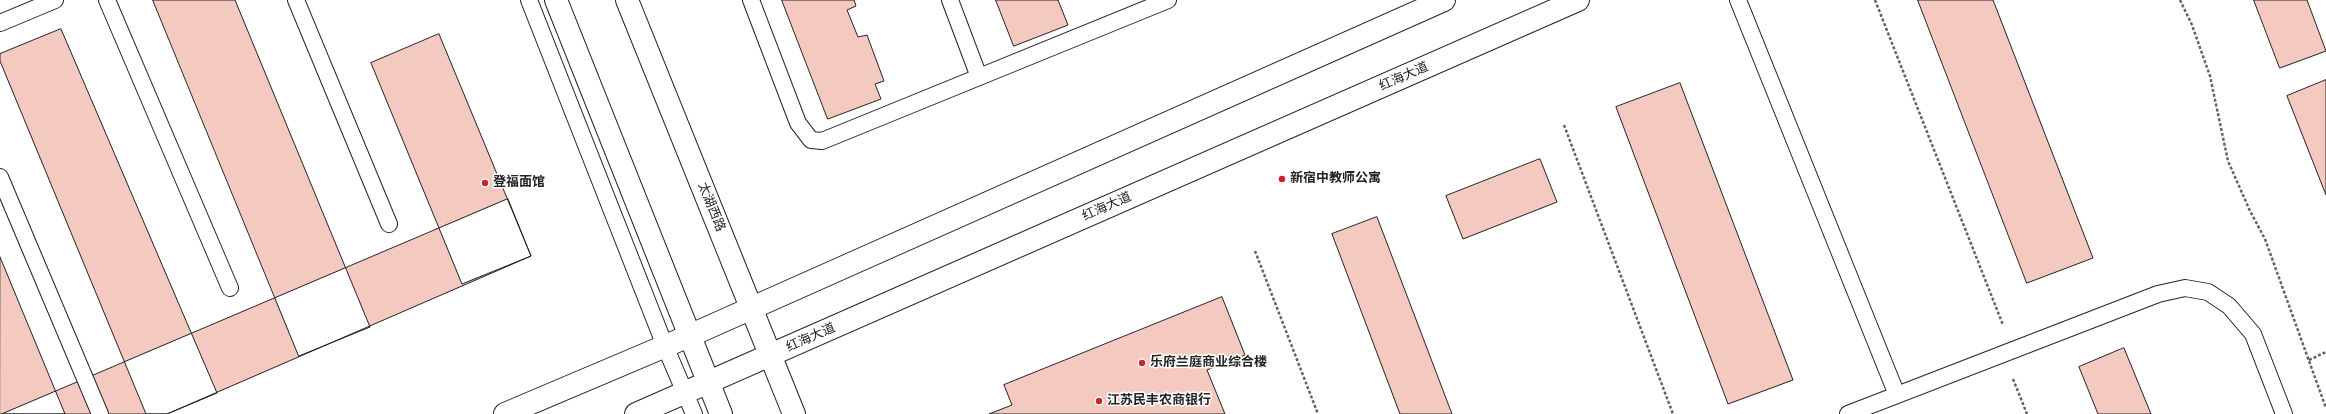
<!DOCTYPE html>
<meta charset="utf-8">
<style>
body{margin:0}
canvas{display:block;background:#fff}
</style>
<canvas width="2326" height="414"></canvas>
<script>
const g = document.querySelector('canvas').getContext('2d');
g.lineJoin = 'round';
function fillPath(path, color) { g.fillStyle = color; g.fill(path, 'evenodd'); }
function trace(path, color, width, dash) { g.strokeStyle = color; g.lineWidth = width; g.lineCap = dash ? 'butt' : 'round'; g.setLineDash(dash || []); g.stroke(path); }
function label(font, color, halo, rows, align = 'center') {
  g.font = font + ' "Source Serif 4","Noto Sans SC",serif'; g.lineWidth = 3; g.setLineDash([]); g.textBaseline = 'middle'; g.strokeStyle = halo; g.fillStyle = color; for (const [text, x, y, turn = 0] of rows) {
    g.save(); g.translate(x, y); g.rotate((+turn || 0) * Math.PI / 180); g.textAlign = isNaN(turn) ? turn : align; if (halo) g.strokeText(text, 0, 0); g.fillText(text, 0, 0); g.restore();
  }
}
const building = new Path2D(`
 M 153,0 L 235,0 L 370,327 L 299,356 Z
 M 782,0 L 854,0 L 856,6 L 847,10 L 858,37 L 867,35 L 884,81 L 875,84 L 881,99 L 828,119 Z
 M 996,0 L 1058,0 L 1068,25 L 1014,46 Z
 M 1918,0 L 1993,0 L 2093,258 L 2027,283 Z
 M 2254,0 L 2307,0 L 2326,51 L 2280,68 Z
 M 61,29 L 217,393 L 167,414 L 146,414 L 0,61 L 0,54 Z
 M 439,34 L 531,256 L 462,284 L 371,63 Z
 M 2326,80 L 2326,195 L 2287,96 Z
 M 1680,83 L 1793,380 L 1728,404 L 1616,107 Z
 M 1540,159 L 1557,202 L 1463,239 L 1446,196 Z
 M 508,199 L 531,256 L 167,414 L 2,414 Z
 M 1377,217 L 1452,414 L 1400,414 L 1332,234 Z
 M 0,257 L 65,414 L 0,414 Z
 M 1222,297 L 1245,355 L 1207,370 L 1225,414 L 989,414 L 1012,405 L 1004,385 Z
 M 2124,348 L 2151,414 L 2098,414 L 2079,367 Z`);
fillPath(building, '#f3c9c0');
trace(building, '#222', 1);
const service = new Path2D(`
 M 107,0 L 230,288
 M 296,0 L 389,224
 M 529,0 L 665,346 L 694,414
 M 751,0 L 798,123 L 811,140 L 822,141 L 1168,0
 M 950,0 L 979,77
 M 1738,0 L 1897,395
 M 0,23 L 55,0
 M 0,177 L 100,414
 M 1848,414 L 2158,294 L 2185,288 L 2208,292 L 2229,306 L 2253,334 L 2284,414`);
const tertiary = new Path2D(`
 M 556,0 L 721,414
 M 627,0 L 794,414`);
const secondary = new Path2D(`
 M 505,414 L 689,336 L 1444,0
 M 636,414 L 1578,0`);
trace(service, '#222', 18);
trace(tertiary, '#222', 24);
trace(secondary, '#222', 24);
trace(new Path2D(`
 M 1875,0 L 2003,325
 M 2180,0 L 2192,25 L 2210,76 L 2228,161 L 2250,211 L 2265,239 L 2326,408
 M 1564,125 L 1673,414
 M 1255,251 L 1318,414
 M 2309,360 L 2326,352
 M 2013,379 L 2027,414`), '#646464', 2.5, [3, 2]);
trace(service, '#fff', 16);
trace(tertiary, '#fff', 22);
trace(secondary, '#fff', 22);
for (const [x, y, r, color] of [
 [1282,179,4,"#c62828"],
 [485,183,4,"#c62828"],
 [1142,363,4,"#c62828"],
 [1099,401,4,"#c62828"]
]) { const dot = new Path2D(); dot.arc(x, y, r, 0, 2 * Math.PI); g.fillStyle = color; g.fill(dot); trace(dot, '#fff', 1.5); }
label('13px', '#222', '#fff', [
 ["红海大道",1404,77,-24],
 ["太湖西路",711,207,68],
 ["红海大道",1107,207,-24],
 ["红海大道",811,338,-24]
]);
label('bold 13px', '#222', '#fff', [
 ["新宿中教师公寓",1290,179],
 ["登福面馆",493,183],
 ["乐府兰庭商业综合楼",1150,363],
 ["江苏民丰农商银行",1107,401]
], 'left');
</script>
